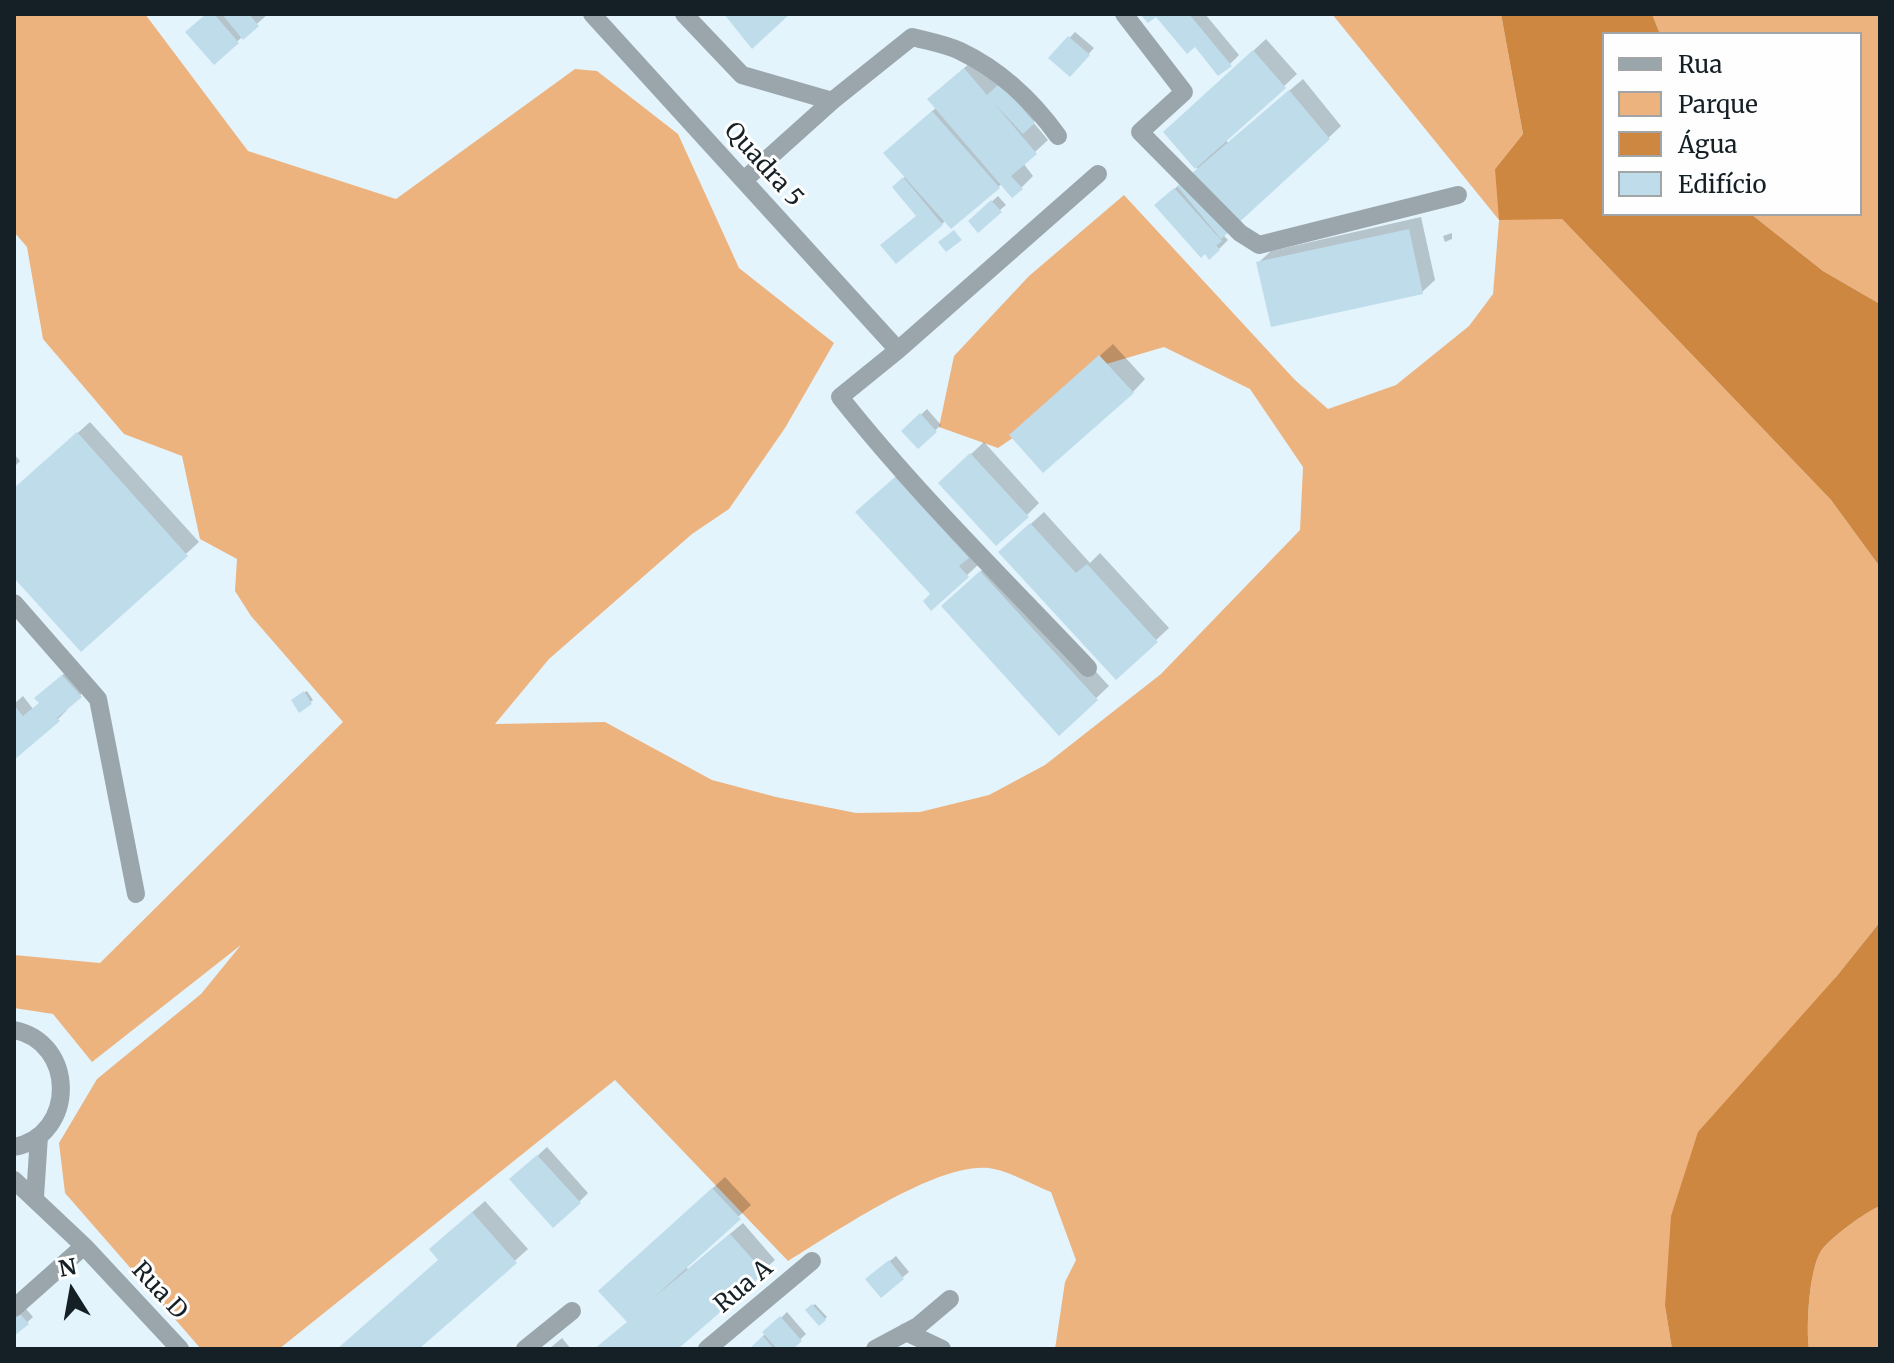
<!DOCTYPE html>
<meta charset="utf-8">
<style>
body{margin:0}
#map{position:relative;width:1894px;height:1363px;overflow:hidden;background:#e3f4fd;font-family:Merriweather,serif}
canvas{display:block}
.frame{position:absolute;inset:0;border:16px solid #152026;pointer-events:none}
.legend{position:absolute;left:1602px;top:32px;width:260px;height:184px;box-sizing:border-box;background:#fefefe;border:2px solid #a1a5a8;margin:0;padding:10px 14px;list-style:none;font-size:24px;color:#152026}
.legend li{display:flex;align-items:center;gap:16px;height:40px}
.legend b{width:40px;border:2px solid #a1a5a8}
.north{position:absolute;left:32px;top:1251px;width:80px;height:80px;-webkit-text-stroke:6px #fefefe;paint-order:stroke;rotate:349deg;font-size:22px;font-weight:700;line-height:32px;text-align:center;color:#152026}
.north::after{content:'';display:block;margin:auto;width:28px;height:36px;background:#152026;clip-path:polygon(50% 0,100% 100%,50% 72%,0 100%)}
</style>
<div id="map">
<canvas width="1894" height="1363"></canvas>
<div class="frame"></div>
<ul class="legend">
<li><b style="height:10px;background:#9aa6ac"></b>Rua</li>
<li><b style="height:22px;background:#edb37f"></b>Parque</li>
<li><b style="height:22px;background:#ce8740"></b>Água</li>
<li><b style="height:22px;background:#bfdceb"></b>Edifício</li>
</ul>
<div class="north">N</div>
</div>
<script>
const g = document.querySelector('canvas').getContext('2d');
g.lineJoin = 'round';
function fillPath(path, color) { g.fillStyle = color; g.fill(path, 'evenodd'); }
function trace(path, color, width, dash) { g.strokeStyle = color; g.lineWidth = width; g.lineCap = dash ? 'butt' : 'round'; g.setLineDash(dash || []); g.stroke(path); }
function label(font, color, halo, rows, align = 'center') {
  g.font = font + ' Merriweather,serif'; g.lineWidth = 6; g.setLineDash([]); g.textBaseline = 'middle'; g.strokeStyle = halo; g.fillStyle = color; for (const [text, x, y, turn = 0] of rows) {
    g.save(); g.translate(x, y); g.rotate((+turn || 0) * Math.PI / 180); g.textAlign = isNaN(turn) ? turn : align; if (halo) g.strokeText(text, 0, 0); g.fillText(text, 0, 0); g.restore();
  }
}
fillPath(new Path2D(`
 M 14,14 L 145,14 L 248,151 L 396,199 L 575,69 L 597,71 L 678,134 L 739,268 L 834,343 L 785,428 L 729,509 L 692,534 L 549,659 L 495,724 L 605,722 L 712,780 L 776,797 L 856,813 L 920,812 L 989,795 L 1045,765 L 1161,674 L 1300,530 L 1303,467 L 1250,389 L 1164,347 L 1103,365 L 1064,403 L 998,448 L 939,427 L 954,356 L 1029,276 L 1124,195 L 1295,380 L 1328,409 L 1396,385 L 1469,326 L 1493,294 L 1499,220 L 1332,14 L 1501,14 L 1523,134 L 1495,169 L 1562,219 L 1831,500 L 1880,567 L 1880,922 L 1836,977 L 1665,1306 L 1672,1349 L 1055,1349 L 1065,1282 L 1076,1260 L 1051,1192 C 1033,1185 1013,1173 994,1169 C 943,1157 833,1234 788,1261 L 615,1080 L 279,1349 L 201,1349 L 65,1193 L 59,1143 L 97,1079 L 201,994 L 241,945 L 92,1062 L 53,1014 L 14,1008 L 14,955 L 100,963 L 343,722 L 251,616 L 235,591 L 237,559 L 200,539 L 182,456 L 124,434 L 43,339 L 27,247 L 14,232 Z
 M 1652,14 L 1880,14 L 1880,304 L 1823,271 L 1751,214 L 1860,214 L 1860,34 L 1660,34 Z
 M 1880,1206 L 1880,1349 L 1809,1349 C 1806,1327 1809,1270 1821,1251 C 1831,1237 1864,1213 1880,1206 Z`), '#edb37f');
fillPath(new Path2D(`
 M 1501,14 L 1652,14 L 1660,34 L 1604,34 L 1604,214 L 1751,214 L 1823,271 L 1880,304 L 1880,567 L 1831,500 L 1562,219 L 1499,220 L 1495,169 L 1523,134 Z
 M 1880,922 L 1880,1206 C 1864,1213 1831,1237 1821,1251 C 1809,1270 1806,1327 1809,1349 L 1672,1349 L 1665,1306 L 1671,1216 L 1698,1132 L 1836,977 Z`), '#ce8740');
fillPath(new Path2D(`
 M 207,14 L 268,14 L 214,62 Z
 M 1143,14 L 1205,14 L 1239,55 L 1230,64 L 1195,45 L 1156,14 Z
 M 1075,32 L 1094,48 L 1070,74 L 1051,58 Z
 M 1266,39 L 1297,74 L 1226,140 L 1228,143 L 1303,79 L 1341,126 L 1224,236 L 1228,240 L 1219,249 L 1166,196 L 1198,169 L 1166,132 Z
 M 977,57 L 1040,116 L 1033,122 L 1048,140 L 1023,163 L 1033,176 L 1021,188 L 1003,183 L 951,227 L 946,220 L 942,224 L 918,215 L 894,187 L 906,176 L 898,141 L 937,107 L 942,87 Z
 M 998,196 L 1006,205 L 1000,210 L 976,216 Z
 M 1421,217 L 1435,280 L 1422,292 L 1258,263 L 1271,251 Z
 M 1452,233 L 1452,239 L 1445,242 L 1443,236 Z
 M 1113,344 L 1145,379 L 1133,392 L 1024,423 Z
 M 927,409 L 941,425 L 918,446 L 904,431 Z
 M 90,422 L 199,542 L 81,649 L 14,575 L 14,490 Z
 M 984,442 L 1039,503 L 1027,515 L 953,471 Z
 M 14,454 L 20,461 L 14,467 Z
 M 908,466 L 980,563 L 932,608 L 933,594 L 870,500 Z
 M 1044,512 L 1090,563 L 1100,553 L 1169,628 L 1116,677 L 1013,540 Z
 M 993,560 L 1109,686 L 1059,733 L 956,594 Z
 M 72,667 L 89,687 L 65,709 L 67,710 L 58,719 L 14,758 L 14,704 L 23,696 L 33,709 L 41,702 L 46,689 Z
 M 307,691 L 313,700 L 300,710 L 295,698 Z
 M 547,1147 L 588,1193 L 579,1202 L 521,1171 Z
 M 725,1177 L 751,1205 L 685,1266 L 688,1269 L 743,1223 L 775,1260 L 675,1349 L 596,1349 L 629,1321 L 613,1279 Z
 M 485,1201 L 528,1249 L 416,1349 L 339,1349 L 440,1259 L 444,1237 Z
 M 896,1256 L 909,1272 L 881,1295 L 874,1274 Z
 M 14,1295 L 33,1317 L 14,1334 Z
 M 815,1304 L 827,1317 L 820,1323 L 808,1310 Z
 M 787,1312 L 806,1334 L 790,1349 L 750,1349 Z
 M 562,1338 L 571,1349 L 549,1349 Z`), '#0003');
fillPath(new Path2D(`
 M 206,14 L 214,14 L 239,43 L 214,65 L 185,32 Z
 M 222,14 L 249,14 L 259,26 L 243,40 Z
 M 724,14 L 790,14 L 752,49 Z
 M 1140,14 L 1189,14 L 1232,66 L 1218,76 L 1195,47 L 1187,54 L 1156,17 L 1148,23 Z
 M 1068,36 L 1090,55 L 1070,77 L 1048,58 Z
 M 1253,50 L 1286,88 L 1195,169 L 1163,132 Z
 M 964,68 L 987,95 L 1000,83 L 1035,123 L 1023,134 L 993,102 L 1037,154 L 1011,176 L 1023,189 L 1012,198 L 927,99 Z
 M 1289,90 L 1330,139 L 1221,239 L 1177,186 Z
 M 932,111 L 1000,188 L 951,229 L 883,153 Z
 M 903,177 L 943,225 L 896,264 L 880,245 L 916,216 L 892,187 Z
 M 1174,188 L 1222,241 L 1216,246 L 1220,250 L 1209,260 L 1205,254 L 1201,258 L 1154,205 Z
 M 991,200 L 1002,212 L 978,233 L 968,221 Z
 M 1409,229 L 1423,294 L 1271,327 L 1256,262 Z
 M 954,230 L 962,240 L 946,252 L 938,242 Z
 M 1099,355 L 1134,393 L 1043,473 L 1009,435 Z
 M 920,413 L 937,432 L 918,449 L 901,431 Z
 M 77,432 L 188,556 L 81,652 L 14,578 L 14,488 Z
 M 970,453 L 1029,517 L 996,546 L 938,483 Z
 M 895,477 L 969,558 L 959,566 L 969,577 L 931,611 L 923,601 L 930,594 L 855,512 Z
 M 1030,523 L 1076,573 L 1087,564 L 1158,642 L 1116,680 L 998,552 Z
 M 980,571 L 1098,700 L 1059,736 L 941,606 Z
 M 62,675 L 82,697 L 57,718 L 60,721 L 14,760 L 14,705 L 23,716 L 39,703 L 34,698 Z
 M 304,691 L 312,704 L 299,713 L 291,700 Z
 M 537,1155 L 581,1203 L 553,1228 L 509,1179 Z
 M 712,1188 L 741,1219 L 651,1300 L 730,1234 L 765,1273 L 678,1349 L 594,1349 L 627,1322 L 598,1291 Z
 M 472,1212 L 517,1263 L 419,1349 L 337,1349 L 438,1260 L 429,1249 Z
 M 889,1260 L 904,1279 L 881,1298 L 865,1279 Z
 M 812,1304 L 826,1320 L 819,1326 L 805,1310 Z
 M 14,1307 L 29,1324 L 14,1336 Z
 M 780,1316 L 802,1341 L 793,1349 L 777,1349 L 762,1332 Z
 M 763,1336 L 774,1349 L 749,1349 Z`), '#bfdceb');
trace(new Path2D(`
 M 592,14 L 898,350
 M 684,14 L 742,75 L 832,101
 M 1124,14 L 1184,92 L 1140,132 L 1240,233 L 1259,245 L 1458,195
 M 744,180 L 832,101 L 912,37 C 927,41 945,44 960,51 C 1000,70 1032,100 1058,136
 M 14,603 L 98,699 L 136,894
 M 1088,668 C 1004,579 916,493 840,397 L 898,350 L 1098,174
 M 14,1030 C 76,1042 77,1135 14,1147
 M 14,1180 L 84,1246 L 180,1349
 M 35,1197 L 39,1136
 M 14,1308 L 84,1246
 M 906,1332 L 942,1349
 M 525,1349 L 572,1311
 M 707,1349 L 812,1261
 M 875,1349 L 918,1326 L 950,1299`), '#9aa6ac', 18);
label('24px', '#152026', '#fefefe', [
 ["Quadra 5",763,165,48],
 ["Rua A",744,1287,-40],
 ["Rua D",159,1291,47]
]);
</script>
